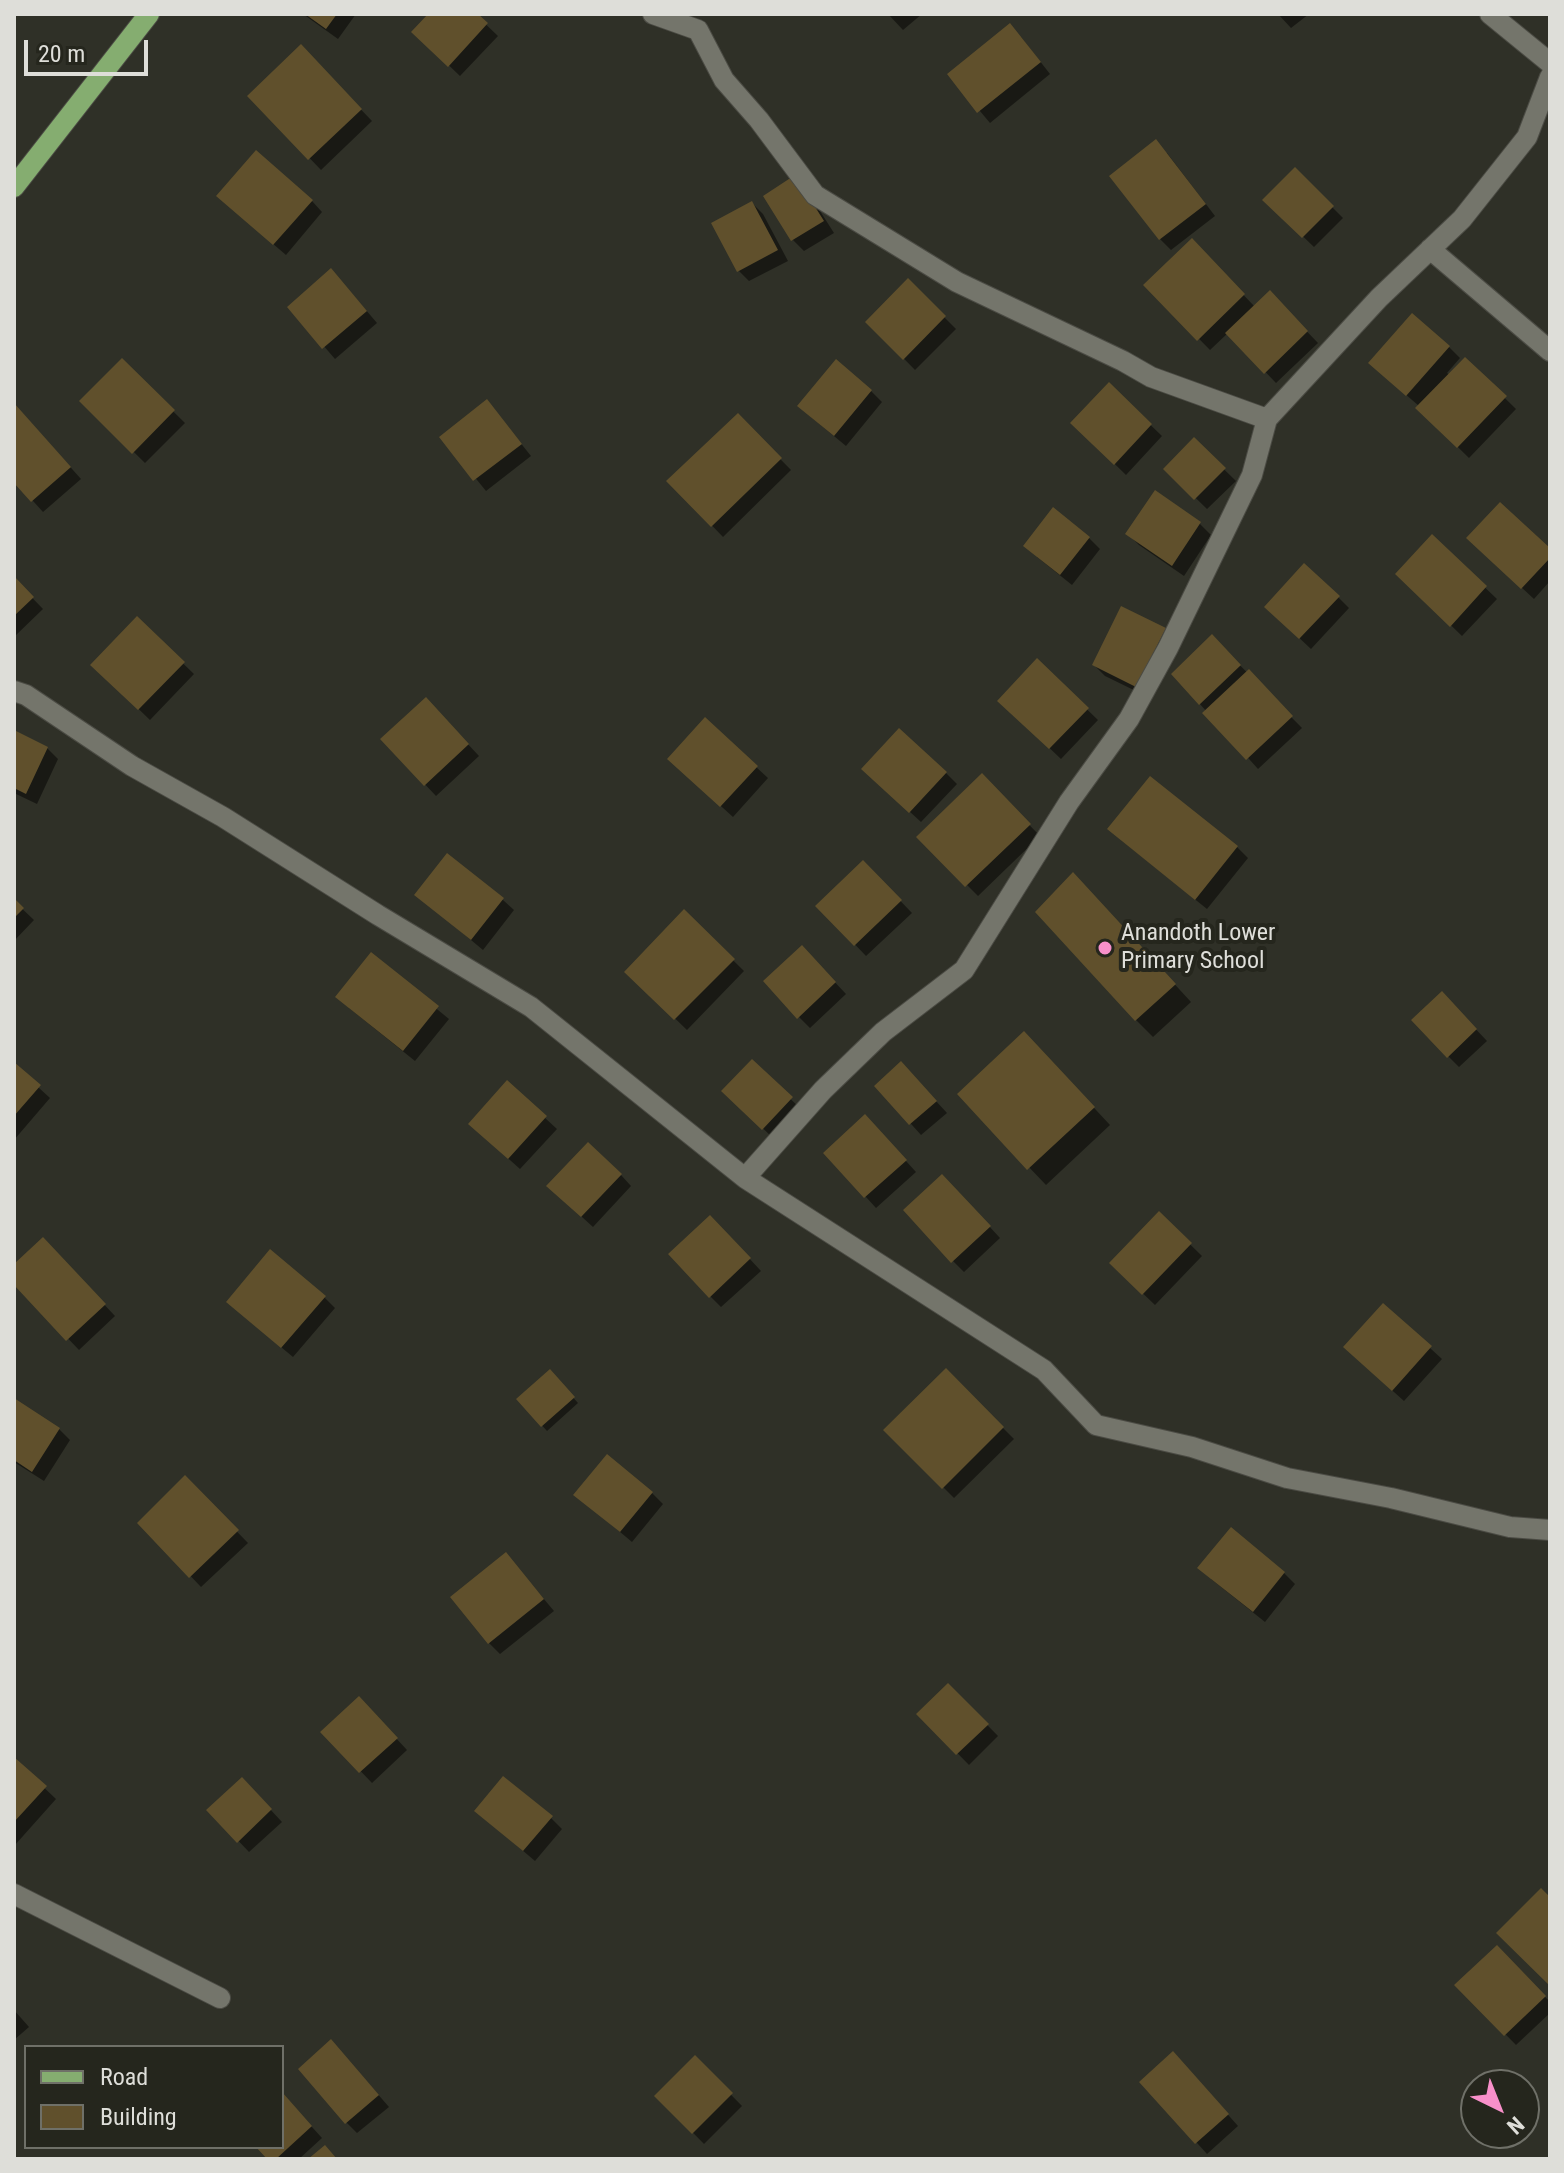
<!DOCTYPE html>
<style>
body{margin:0}
#map{position:relative;width:1564px;height:2173px;overflow:hidden;background:#2f3027;font-family:"Roboto Condensed",sans-serif}
canvas{display:block}
.frame{position:absolute;inset:0;border:16px solid #deded9;pointer-events:none}
.legend{position:absolute;left:24px;top:2045px;width:260px;height:104px;box-sizing:border-box;background:#25261d;border:2px solid #6f7068;margin:0;padding:10px 14px;list-style:none;font-size:24px;color:#deded9}
.legend li{display:flex;align-items:center;gap:16px;height:40px}
.legend b{width:40px;border:2px solid #6f7068}
.north{position:absolute;left:1460px;top:2069px;width:80px;height:80px;box-sizing:border-box;background:#25261d;border:2px solid #6f7068;border-radius:50%;rotate:137deg;font-size:22px;font-weight:700;line-height:32px;text-align:center;color:#deded9}
.north::after{content:'';display:block;margin:auto;width:28px;height:36px;background:#f890ca;clip-path:polygon(50% 0,100% 100%,50% 72%,0 100%)}
.scale{position:absolute;left:24px;top:40px;width:124px;height:36px;box-sizing:border-box;border:4px solid #deded9;border-top:0;padding-left:10px;font-size:24px;line-height:28px;white-space:nowrap;color:#deded9;-webkit-text-stroke:6px #25261d;paint-order:stroke}
</style>
<div id="map">
<canvas width="1564" height="2173"></canvas>
<div class="frame"></div>
<ul class="legend">
<li><b style="height:10px;background:#85ad70"></b>Road</li>
<li><b style="height:22px;background:#60502c"></b>Building</li>
</ul>
<div class="north">N</div>
<div class="scale">20 m</div>
</div>
<script>
const g = document.querySelector('canvas').getContext('2d');
g.lineJoin = 'round';
function fillPath(path, color) { g.fillStyle = color; g.fill(path, 'evenodd'); }
function trace(path, color, width, dash) { g.strokeStyle = color; g.lineWidth = width; g.lineCap = dash ? 'butt' : 'round'; g.setLineDash(dash || []); g.stroke(path); }
function label(font, color, halo, rows, align = 'center') {
  g.font = font + ' "Roboto Condensed",sans-serif'; g.lineWidth = 8; g.setLineDash([]); g.textBaseline = 'middle'; g.strokeStyle = halo; g.fillStyle = color; for (const [text, x, y, turn = 0] of rows) {
    g.save(); g.translate(x, y); g.rotate((+turn || 0) * Math.PI / 180); g.textAlign = isNaN(turn) ? turn : align; if (halo) g.strokeText(text, 0, 0); g.fillText(text, 0, 0); g.restore();
  }
}
fillPath(new Path2D(`
 M 303,14 L 356,14 L 338,39 Z
 M 431,14 L 475,14 L 498,36 L 460,76 L 414,32 Z
 M 888,14 L 922,14 L 903,30 Z
 M 1278,14 L 1309,14 L 1291,28 Z
 M 1021,37 L 1050,74 L 990,123 L 949,74 Z
 M 301,47 L 372,121 L 321,170 L 250,96 Z
 M 1167,153 L 1215,216 L 1171,250 L 1160,239 Z
 M 1295,170 L 1343,218 L 1314,247 L 1265,200 Z
 M 806,189 L 834,233 L 804,251 L 793,240 L 766,197 Z
 M 312,201 L 322,212 L 286,255 L 230,207 Z
 M 752,203 L 763,214 L 788,261 L 749,281 L 738,270 Z
 M 1192,241 L 1255,307 L 1270,293 L 1318,343 L 1276,383 L 1228,333 L 1210,350 L 1146,285 Z
 M 908,281 L 956,329 L 915,370 L 868,322 Z
 M 342,282 L 377,323 L 335,359 L 290,307 Z
 M 1449,347 L 1460,358 L 1447,373 L 1450,375 L 1465,359 L 1516,409 L 1469,458 L 1418,408 L 1419,406 L 1382,374 Z
 M 122,361 L 185,423 L 145,463 L 82,401 Z
 M 1109,385 L 1162,436 L 1126,475 L 1073,423 Z
 M 871,391 L 882,402 L 846,446 L 811,417 Z
 M 487,401 L 531,456 L 486,491 L 442,437 Z
 M 14,404 L 81,479 L 43,512 L 14,480 Z
 M 738,416 L 791,470 L 723,537 L 669,481 Z
 M 1194,440 L 1236,481 L 1207,509 L 1166,469 Z
 M 1155,493 L 1200,524 L 1211,535 L 1184,576 L 1139,545 L 1128,534 Z
 M 1432,537 L 1497,599 L 1462,636 L 1398,574 Z
 M 1089,538 L 1100,549 L 1072,585 L 1037,557 Z
 M 1480,549 L 1550,551 L 1550,581 L 1534,599 Z
 M 14,579 L 43,609 L 14,637 Z
 M 1338,597 L 1349,608 L 1311,649 L 1278,618 Z
 M 137,619 L 194,674 L 150,720 L 93,665 Z
 M 1165,629 L 1176,640 L 1148,697 L 1105,676 L 1094,665 Z
 M 1212,637 L 1302,728 L 1258,769 L 1173,674 Z
 M 1037,661 L 1098,720 L 1061,759 L 1000,701 Z
 M 437,711 L 479,756 L 436,796 L 383,740 Z
 M 705,720 L 768,778 L 733,817 L 681,770 Z
 M 14,732 L 47,748 L 58,759 L 37,804 L 14,793 Z
 M 946,773 L 957,784 L 921,822 L 874,779 Z
 M 982,776 L 1040,836 L 978,896 L 919,837 Z
 M 1121,840 L 1237,847 L 1248,858 L 1207,909 Z
 M 863,862 L 912,913 L 866,956 L 818,906 Z
 M 1090,892 L 1191,1002 L 1153,1037 L 1136,1020 Z
 M 417,895 L 503,900 L 514,910 L 483,950 Z
 M 14,901 L 34,920 L 14,941 Z
 M 684,912 L 744,971 L 687,1030 L 627,972 Z
 M 371,955 L 449,1019 L 415,1061 L 349,1008 Z
 M 813,959 L 846,994 L 810,1028 L 799,1017 Z
 M 1453,1005 L 1487,1041 L 1459,1067 L 1448,1056 Z
 M 1041,1051 L 1110,1125 L 1046,1185 L 959,1094 Z
 M 752,1062 L 802,1110 L 774,1139 L 724,1091 Z
 M 14,1065 L 50,1098 L 14,1140 Z
 M 912,1075 L 947,1113 L 921,1135 L 877,1086 Z
 M 507,1083 L 557,1129 L 520,1169 L 482,1135 Z
 M 876,1128 L 916,1172 L 876,1208 L 826,1153 Z
 M 621,1175 L 631,1186 L 593,1227 L 560,1197 Z
 M 953,1187 L 1000,1238 L 964,1272 L 953,1261 Z
 M 1159,1214 L 1202,1256 L 1155,1305 L 1111,1263 Z
 M 721,1228 L 761,1271 L 721,1307 L 710,1296 Z
 M 54,1251 L 115,1316 L 79,1350 L 14,1282 L 14,1267 Z
 M 324,1297 L 335,1308 L 293,1357 L 240,1313 Z
 M 1383,1305 L 1442,1359 L 1404,1401 L 1356,1358 Z
 M 946,1371 L 1014,1439 L 954,1498 L 886,1430 Z
 M 550,1372 L 578,1403 L 547,1431 L 519,1400 Z
 M 14,1400 L 59,1429 L 70,1440 L 44,1481 L 14,1462 Z
 M 185,1478 L 248,1543 L 201,1587 L 140,1523 Z
 M 652,1493 L 663,1504 L 632,1542 L 576,1495 Z
 M 506,1554 L 554,1611 L 500,1654 L 489,1643 Z
 M 1284,1573 L 1295,1584 L 1265,1622 L 1211,1579 Z
 M 948,1685 L 998,1736 L 969,1765 L 919,1714 Z
 M 370,1710 L 407,1750 L 372,1783 L 323,1732 Z
 M 14,1759 L 56,1799 L 15,1845 L 14,1844 Z
 M 242,1779 L 282,1822 L 249,1852 L 209,1810 Z
 M 551,1818 L 562,1829 L 535,1861 L 488,1821 Z
 M 1497,1947 L 1550,2002 L 1550,2013 L 1516,2045 L 1457,1985 Z
 M 14,2010 L 29,2027 L 14,2040 Z
 M 342,2053 L 389,2107 L 357,2133 L 346,2122 Z
 M 695,2058 L 742,2106 L 704,2144 L 657,2096 Z
 M 1184,2065 L 1238,2126 L 1207,2154 L 1142,2082 Z
 M 282,2094 L 322,2138 L 299,2159 L 269,2159 L 258,2147 L 282,2147 Z`), '#0007');
fillPath(new Path2D(`
 M 305,14 L 337,14 L 326,29 Z
 M 428,14 L 478,14 L 488,23 L 448,67 L 411,32 Z
 M 1010,23 L 1041,62 L 977,113 L 947,74 Z
 M 301,44 L 362,109 L 308,160 L 247,96 Z
 M 1156,139 L 1206,204 L 1159,240 L 1109,176 Z
 M 256,150 L 313,200 L 273,245 L 216,196 Z
 M 1295,167 L 1334,206 L 1302,238 L 1262,200 Z
 M 795,175 L 824,221 L 791,241 L 763,196 Z
 M 752,201 L 778,250 L 737,272 L 711,223 Z
 M 1192,238 L 1245,294 L 1197,341 L 1143,285 Z
 M 331,268 L 367,311 L 322,349 L 287,307 Z
 M 908,278 L 946,316 L 903,360 L 865,322 Z
 M 1270,290 L 1308,331 L 1264,374 L 1225,333 Z
 M 1412,313 L 1450,346 L 1406,396 L 1368,363 Z
 M 1465,357 L 1507,396 L 1457,448 L 1415,408 Z
 M 122,358 L 175,410 L 132,454 L 79,401 Z
 M 836,359 L 872,390 L 834,436 L 797,406 Z
 M 1109,382 L 1152,424 L 1114,465 L 1070,423 Z
 M 487,399 L 522,444 L 473,481 L 439,437 Z
 M 14,403 L 71,467 L 31,502 L 14,483 Z
 M 738,413 L 782,458 L 711,527 L 666,481 Z
 M 1194,437 L 1226,468 L 1194,500 L 1163,469 Z
 M 1155,490 L 1201,522 L 1172,566 L 1125,534 Z
 M 1500,502 L 1550,548 L 1550,558 L 1521,589 L 1466,538 Z
 M 1053,507 L 1090,537 L 1060,575 L 1023,546 Z
 M 1432,534 L 1487,586 L 1450,627 L 1395,574 Z
 M 1304,563 L 1340,596 L 1299,639 L 1264,607 Z
 M 14,576 L 34,597 L 14,616 Z
 M 1121,606 L 1166,628 L 1136,687 L 1092,665 Z
 M 137,616 L 185,662 L 138,710 L 90,665 Z
 M 1212,634 L 1241,665 L 1199,705 L 1171,674 Z
 M 1037,658 L 1089,708 L 1049,749 L 997,701 Z
 M 1249,669 L 1293,716 L 1246,760 L 1202,713 Z
 M 426,697 L 469,744 L 424,786 L 380,739 Z
 M 705,717 L 758,766 L 720,807 L 667,759 Z
 M 899,728 L 947,772 L 909,813 L 861,769 Z
 M 14,730 L 48,747 L 26,794 L 14,788 Z
 M 982,773 L 1031,824 L 965,887 L 916,837 Z
 M 1150,776 L 1238,846 L 1195,900 L 1107,829 Z
 M 447,853 L 504,898 L 471,940 L 414,895 Z
 M 863,860 L 902,900 L 854,946 L 815,906 Z
 M 1073,872 L 1176,984 L 1135,1021 L 1035,912 Z
 M 14,898 L 24,908 L 14,918 Z
 M 684,909 L 735,959 L 674,1020 L 624,972 Z
 M 802,945 L 836,982 L 797,1019 L 763,981 Z
 M 371,952 L 439,1006 L 403,1051 L 335,997 Z
 M 1442,991 L 1477,1029 L 1447,1058 L 1411,1020 Z
 M 1024,1031 L 1095,1107 L 1027,1170 L 957,1094 Z
 M 752,1059 L 793,1097 L 762,1130 L 721,1091 Z
 M 901,1061 L 937,1101 L 909,1125 L 874,1086 Z
 M 14,1062 L 41,1085 L 14,1116 Z
 M 507,1080 L 547,1116 L 508,1159 L 468,1124 Z
 M 865,1114 L 907,1160 L 864,1198 L 823,1153 Z
 M 588,1142 L 622,1174 L 581,1217 L 546,1186 Z
 M 942,1174 L 991,1226 L 951,1263 L 903,1210 Z
 M 1159,1211 L 1192,1243 L 1142,1295 L 1109,1263 Z
 M 710,1215 L 751,1258 L 709,1298 L 668,1254 Z
 M 43,1237 L 106,1304 L 66,1341 L 14,1285 L 14,1264 Z
 M 270,1249 L 326,1296 L 281,1348 L 226,1302 Z
 M 1383,1303 L 1432,1346 L 1392,1391 L 1343,1347 Z
 M 946,1368 L 1004,1427 L 942,1489 L 883,1430 Z
 M 550,1369 L 575,1397 L 541,1427 L 516,1399 Z
 M 14,1398 L 60,1428 L 32,1472 L 14,1460 Z
 M 607,1454 L 653,1492 L 620,1532 L 573,1495 Z
 M 185,1475 L 239,1530 L 189,1578 L 137,1523 Z
 M 1231,1527 L 1285,1572 L 1253,1612 L 1197,1568 Z
 M 506,1552 L 544,1599 L 488,1644 L 450,1597 Z
 M 948,1683 L 989,1724 L 956,1755 L 916,1714 Z
 M 359,1696 L 398,1738 L 359,1773 L 320,1732 Z
 M 14,1757 L 47,1786 L 14,1822 Z
 M 503,1776 L 553,1816 L 523,1851 L 474,1811 Z
 M 242,1777 L 272,1809 L 237,1843 L 206,1810 Z
 M 1541,1888 L 1550,1897 L 1550,1986 L 1496,1933 Z
 M 1497,1945 L 1546,1996 L 1504,2036 L 1454,1985 Z
 M 331,2039 L 379,2095 L 345,2124 L 298,2069 Z
 M 1173,2051 L 1229,2114 L 1195,2144 L 1139,2082 Z
 M 695,2055 L 733,2093 L 692,2134 L 654,2096 Z
 M 282,2092 L 312,2126 L 276,2159 L 267,2159 L 256,2147 L 282,2147 Z
 M 325,2145 L 337,2159 L 308,2159 Z`), '#60502c');
const minor = new Path2D(`
 M 653,14 L 698,30 L 724,80 L 759,120 L 815,195 L 957,282 L 1123,361 L 1151,377 L 1267,419
 M 1490,14 L 1550,63
 M 1430,249 L 1550,351
 M 14,691 L 26,695 L 132,766 L 223,817 L 378,915 L 531,1007 L 745,1178 L 1044,1370 L 1096,1425 L 1192,1447 L 1287,1478 L 1391,1498 L 1510,1527 L 1550,1530
 M 745,1178 L 823,1090 L 883,1032 L 964,970 L 1069,802 L 1129,719 L 1168,648 L 1252,475 L 1267,419 L 1379,298 L 1462,219 L 1527,137 L 1550,77
 M 14,1894 L 220,1998`);
const major = new Path2D(`
 M 14,187 L 149,14`);
trace(minor, '#4b4b44', 22);
trace(major, '#4b4b44', 22);
trace(minor, '#74756b', 20);
trace(major, '#85ad70', 20);
for (const [x, y, r, color] of [
 [1105,948,8,"#f890ca"]
]) { const dot = new Path2D(); dot.arc(x, y, r, 0, 2 * Math.PI); g.fillStyle = color; g.fill(dot); trace(dot, '#25261d', 3); }
label('24px', '#deded9', '#25261d', [
 ["Anandoth Lower",1121,934],
 ["Primary School",1121,962]
], 'left');
</script>
